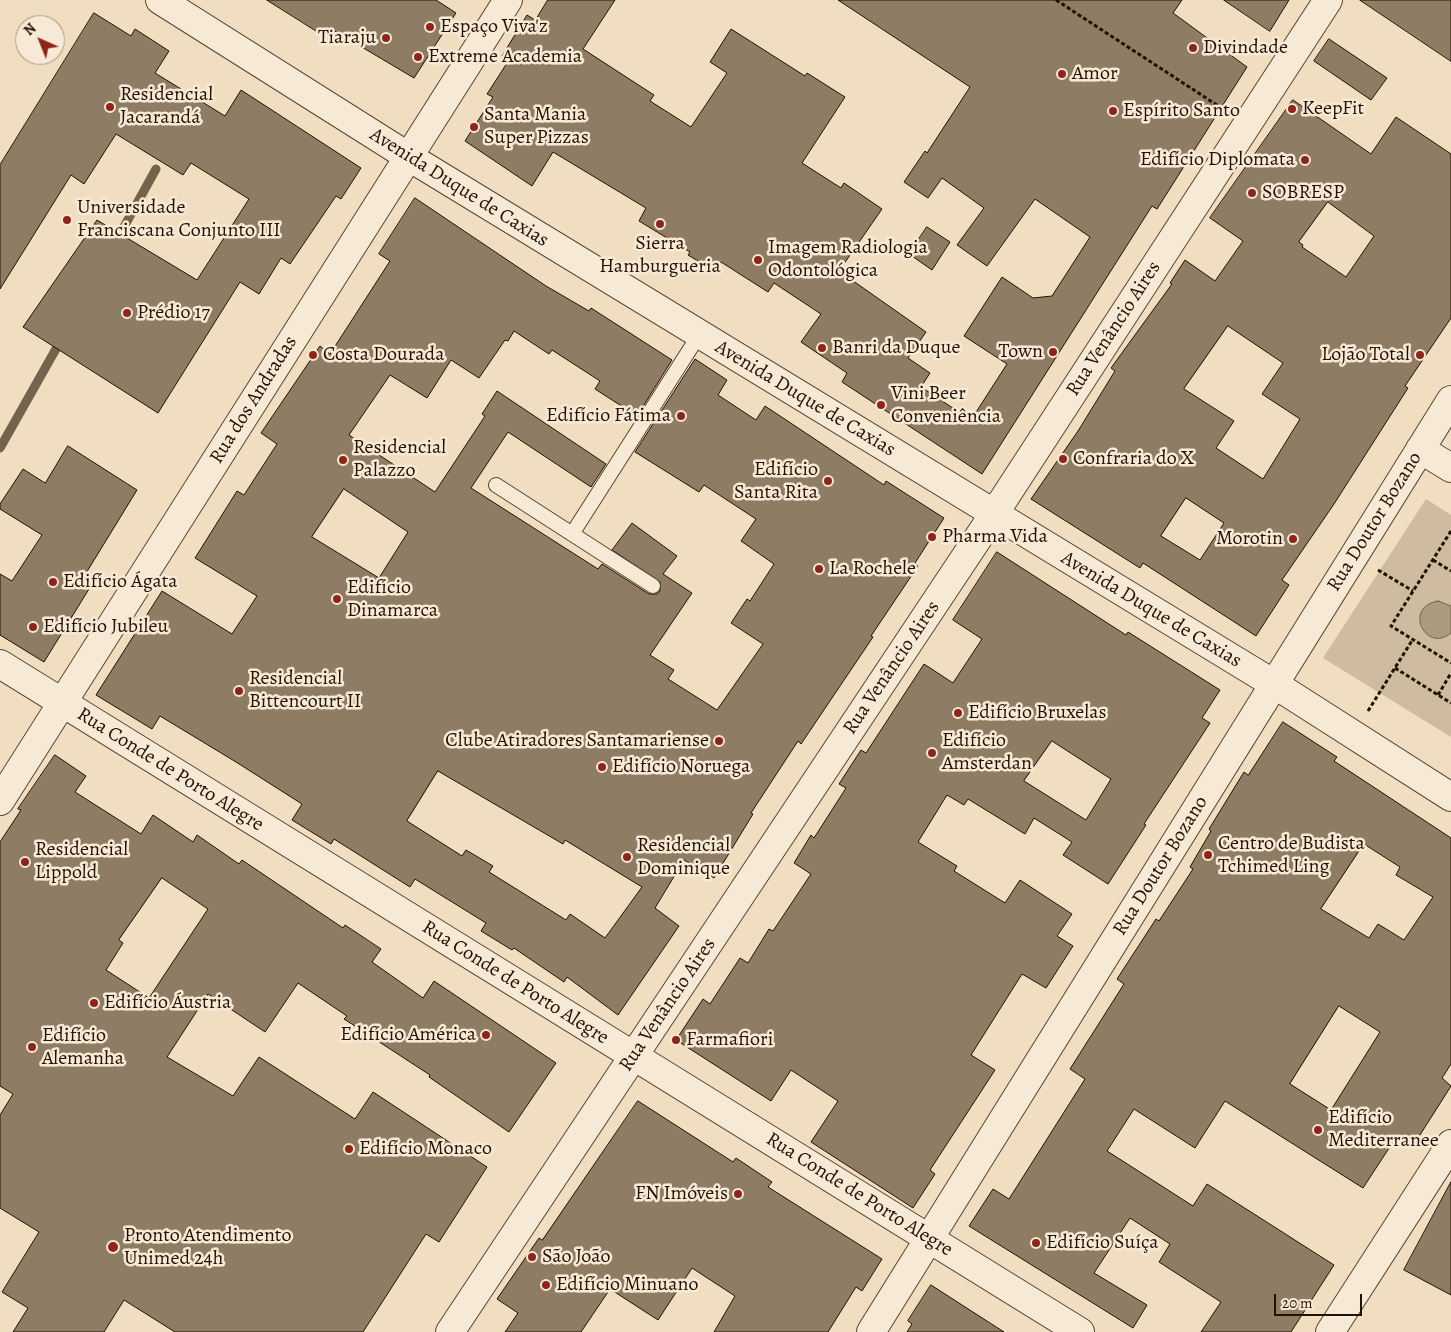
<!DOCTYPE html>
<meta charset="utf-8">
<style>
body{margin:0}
#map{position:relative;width:1451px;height:1332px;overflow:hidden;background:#f1dec1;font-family:Alegreya,serif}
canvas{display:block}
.north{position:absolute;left:15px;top:15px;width:50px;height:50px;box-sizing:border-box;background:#f6ead7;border:1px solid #a29481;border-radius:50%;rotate:316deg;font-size:14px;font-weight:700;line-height:20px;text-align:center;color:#231201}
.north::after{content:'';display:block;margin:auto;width:18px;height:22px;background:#8f2418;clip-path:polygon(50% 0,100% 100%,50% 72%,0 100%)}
.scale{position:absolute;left:1274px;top:1294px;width:88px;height:22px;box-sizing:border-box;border:2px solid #231201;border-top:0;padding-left:6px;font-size:15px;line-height:18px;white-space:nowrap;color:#231201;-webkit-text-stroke:4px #f6ead7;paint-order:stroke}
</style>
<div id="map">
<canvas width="1451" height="1332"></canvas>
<div class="north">N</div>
<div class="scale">20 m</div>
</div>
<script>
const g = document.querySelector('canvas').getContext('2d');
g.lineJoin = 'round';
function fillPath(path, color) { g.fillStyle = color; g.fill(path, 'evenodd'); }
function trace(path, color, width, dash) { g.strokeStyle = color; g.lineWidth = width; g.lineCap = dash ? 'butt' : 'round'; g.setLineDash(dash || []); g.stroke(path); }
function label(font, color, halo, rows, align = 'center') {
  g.font = font + ' Alegreya,serif'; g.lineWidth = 5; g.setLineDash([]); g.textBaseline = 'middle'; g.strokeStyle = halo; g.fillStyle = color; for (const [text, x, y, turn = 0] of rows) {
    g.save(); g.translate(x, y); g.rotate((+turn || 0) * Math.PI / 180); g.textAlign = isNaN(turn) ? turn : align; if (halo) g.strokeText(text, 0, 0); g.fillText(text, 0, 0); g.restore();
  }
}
fillPath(new Path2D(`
 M 1426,499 L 1451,515 L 1451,737 L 1323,658 Z`), '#cebba0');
const water = new Path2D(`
 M 1438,601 L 1451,606 L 1451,633 C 1426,654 1402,607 1438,601 Z`);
fillPath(water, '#ab9980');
trace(water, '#75634d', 1);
trace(new Path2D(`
 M 115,243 L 156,169
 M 0,448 L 61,340`), '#75634d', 9);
const building = new Path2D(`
 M 267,0 L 436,0 L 456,13 L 414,78 L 328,27 L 323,35 Z
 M 548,0 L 615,0 L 583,49 L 654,95 L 650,101 L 691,127 L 727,73 L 710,62 L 731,29 L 805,76 L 807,73 L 845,97 L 802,163 L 841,188 L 844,183 L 882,209 L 839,271 L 926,332 L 908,358 L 930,373 L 921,387 L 971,420 L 1007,364 L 964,336 L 1002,277 L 1033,298 L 1052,296 L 1090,237 L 1035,199 L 987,266 L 957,245 L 984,208 L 942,178 L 928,198 L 904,182 L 925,151 L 927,153 L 970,87 L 838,0 L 1182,0 L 1173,13 L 1247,67 L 1157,209 L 1152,206 L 982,474 L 842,382 L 847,373 L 801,342 L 821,314 L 774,283 L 768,292 L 721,262 L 716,272 L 688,255 L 690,252 L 639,221 L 646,208 L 553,152 L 532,186 L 465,141 L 493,97 L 487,94 L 509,60 L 502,56 L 527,15 L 535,20 Z
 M 1224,0 L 1289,0 L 1270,31 Z
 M 1360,0 L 1451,0 L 1451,61 Z
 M 94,13 L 131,36 L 135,29 L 169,51 L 155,73 L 225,116 L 241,90 L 361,168 L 341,199 L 336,196 L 290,264 L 281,258 L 259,294 L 240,282 L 158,413 L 23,327 L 97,220 L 197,280 L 249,199 L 191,163 L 183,175 L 116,134 L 84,184 L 71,175 L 0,289 L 0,165 Z
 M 1329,39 L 1387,78 L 1371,100 L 1314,61 Z
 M 1293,100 L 1371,154 L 1396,117 L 1451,154 L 1451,318 L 1405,386 L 1408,388 L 1334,504 L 1282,580 L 1289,585 L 1256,636 L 1143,563 L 1140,568 L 1031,499 L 1078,431 L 1115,371 L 1111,368 L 1172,284 L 1170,283 L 1185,260 L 1215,281 L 1243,241 L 1210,218 ZM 1328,202 L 1374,236 L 1346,277 L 1302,247 L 1303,245 L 1299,242 ZM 1228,326 L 1283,363 L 1262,394 L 1300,419 L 1263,479 L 1216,448 L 1234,421 L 1184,389 ZM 1186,498 L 1224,523 L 1200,560 L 1161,536 Z
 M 415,198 L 546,286 L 589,311 L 591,308 L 672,360 L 637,416 L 595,389 L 600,381 L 552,350 L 549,354 L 514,331 L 508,341 L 505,340 L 479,378 L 451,360 L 427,398 L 390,375 L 349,435 L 435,492 L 485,416 L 482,414 L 497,391 L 606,464 L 591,487 L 508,432 L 471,488 L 598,569 L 602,564 L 649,594 L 657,594 L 660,591 L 660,582 L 612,550 L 632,523 L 677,556 L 663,574 L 692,593 L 650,655 L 674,670 L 668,679 L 717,710 L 763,644 L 731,623 L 747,599 L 750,601 L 774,564 L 741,541 L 756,519 L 704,485 L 699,492 L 635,452 L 695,359 L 727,380 L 718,395 L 756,420 L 765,406 L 884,485 L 886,481 L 944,518 L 915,563 L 918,566 L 871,636 L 873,637 L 801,744 L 798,741 L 751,813 L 753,814 L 714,878 L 684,860 L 655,908 L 679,926 L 618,1015 L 567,977 L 564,982 L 514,948 L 512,950 L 481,931 L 486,923 L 415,879 L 410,887 L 334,839 L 331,844 L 292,820 L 302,804 L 236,762 L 160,716 L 152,729 L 96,695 L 162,591 L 232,634 L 257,596 L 195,558 L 237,491 L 244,495 L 277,444 L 261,433 L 320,346 L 330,354 L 390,261 L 379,254 ZM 344,489 L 408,532 L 379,578 L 312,537 ZM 438,771 L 563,844 L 565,840 L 642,887 L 605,938 L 570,914 L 566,920 L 489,872 L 493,866 L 466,850 L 462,856 L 407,821 Z
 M 927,227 L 950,242 L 932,270 L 909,254 Z
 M 68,446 L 137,490 L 80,583 L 89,589 L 44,662 L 0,635 L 0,574 L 12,581 L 42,535 L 0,509 L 0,504 L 23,469 L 45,483 Z
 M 997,552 L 1126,635 L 1128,632 L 1220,690 L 1202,718 L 1210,723 L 1144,824 L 1146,825 L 1108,884 L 1063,855 L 1072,842 L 1034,818 L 1025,834 L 968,799 L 964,805 L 947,795 L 918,842 L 957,866 L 954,871 L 1005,903 L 1020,880 L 1072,914 L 1057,936 L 1073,946 L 1046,988 L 1022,974 L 971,1055 L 995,1070 L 930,1170 L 935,1174 L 913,1208 L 811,1142 L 838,1101 L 791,1070 L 771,1101 L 676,1040 L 703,999 L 710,1004 L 740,958 L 748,963 L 769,929 L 773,931 L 811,874 L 794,863 L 811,835 L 814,838 L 846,788 L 839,784 L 861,750 L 866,753 L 924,664 L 953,683 L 982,639 L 953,620 ZM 1052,741 L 1111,779 L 1086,820 L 1024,781 Z
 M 1283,722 L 1337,757 L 1334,761 L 1451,838 L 1451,1064 L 1442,1078 L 1451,1086 L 1413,1146 L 1397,1136 L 1363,1188 L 1225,1101 L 1195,1148 L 1134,1109 L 1107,1151 L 1193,1206 L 1207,1184 L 1334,1265 L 1291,1332 L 1201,1332 L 1221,1302 L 1159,1262 L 1170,1244 L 1130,1218 L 1094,1273 L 1147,1305 L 1133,1328 L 969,1226 L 993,1189 L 1009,1199 L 1085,1079 L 1070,1069 L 1124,984 L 1117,979 L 1156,919 L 1159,921 L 1193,869 L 1190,867 L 1211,831 L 1209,829 L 1244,772 L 1248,775 ZM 1364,844 L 1400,867 L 1396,875 L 1433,897 L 1404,940 L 1378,924 L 1369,938 L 1321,909 ZM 1339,1006 L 1380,1032 L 1331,1110 L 1290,1084 Z
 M 55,755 L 86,776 L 75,792 L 141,834 L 153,815 L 193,842 L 197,835 L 239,864 L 242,860 L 343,928 L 345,925 L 381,949 L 372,962 L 423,998 L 434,981 L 556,1063 L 509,1132 L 429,1077 L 430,1075 L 344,1019 L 347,1016 L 298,983 L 265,1032 L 208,994 L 167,1057 L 233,1096 L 259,1057 L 355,1119 L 373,1092 L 487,1167 L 439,1242 L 426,1234 L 363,1332 L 175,1332 L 124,1300 L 104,1332 L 13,1332 L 28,1308 L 2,1292 L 39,1232 L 0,1208 L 0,1115 L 13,1094 L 0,1086 L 0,842 L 21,810 L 18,809 ZM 162,878 L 208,909 L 149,998 L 106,970 L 123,943 L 119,940 Z
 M 638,1101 L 733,1162 L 736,1158 L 772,1182 L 768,1187 L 882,1259 L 862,1291 L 856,1287 L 828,1332 L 714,1332 L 735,1296 L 692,1268 L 658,1320 L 610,1289 L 581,1332 L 505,1332 L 518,1313 L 497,1299 L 539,1238 L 542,1240 Z
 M 1451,1182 L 1451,1295 L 1404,1270 Z
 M 931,1285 L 1004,1332 L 907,1332 L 912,1324 L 908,1321 Z`);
fillPath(building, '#8e7c65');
trace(building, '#231201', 1);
const service = new Path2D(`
 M 496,485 L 653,586
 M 572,534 L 699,335`);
const minor = new Path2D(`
 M 1420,449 L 1451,468
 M 0,664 L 1080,1332
 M 871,1332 L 1451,400`);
const tertiary = new Path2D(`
 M 160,0 L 409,157 L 1274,684 L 1451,797
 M 0,801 L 508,0
 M 450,1332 L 994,514 L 1328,0
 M 1330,1332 L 1451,1144`);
trace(service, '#564531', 16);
trace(minor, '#564531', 30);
trace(tertiary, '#564531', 30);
trace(new Path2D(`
 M 1056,0 L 1223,109
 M 1451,531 L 1391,626 L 1451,663
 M 1433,560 L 1451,571
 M 1378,570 L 1413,591
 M 1395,668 L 1451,703
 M 1438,695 L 1451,673
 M 1368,711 L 1413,639`), '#231201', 3, [4, 2.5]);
trace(service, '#f6ead7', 14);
trace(minor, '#f6ead7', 28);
trace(tertiary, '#f6ead7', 28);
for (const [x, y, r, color] of [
 [430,27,5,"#8f2418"],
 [386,38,5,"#8f2418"],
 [1193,48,5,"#8f2418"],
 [418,57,5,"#8f2418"],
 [1062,74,5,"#8f2418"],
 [110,107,5,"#8f2418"],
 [1292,109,5,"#8f2418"],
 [1113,111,5,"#8f2418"],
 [474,127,5,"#8f2418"],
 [1305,160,5,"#8f2418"],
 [1252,193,5,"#8f2418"],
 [67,220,5,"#8f2418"],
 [660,224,5,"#8f2418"],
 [758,260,5,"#8f2418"],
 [127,313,5,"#8f2418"],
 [822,348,5,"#8f2418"],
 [1053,352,5,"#8f2418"],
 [313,355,5,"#8f2418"],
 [1420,355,5,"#8f2418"],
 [881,405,5,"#8f2418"],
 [681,416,5,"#8f2418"],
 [1063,459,5,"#8f2418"],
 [343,460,5,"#8f2418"],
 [828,481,5,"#8f2418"],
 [932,537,5,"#8f2418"],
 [1293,539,5,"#8f2418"],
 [819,569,5,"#8f2418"],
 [53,582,5,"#8f2418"],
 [337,599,5,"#8f2418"],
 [33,627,5,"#8f2418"],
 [239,691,5,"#8f2418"],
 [958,713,5,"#8f2418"],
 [719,741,5,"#8f2418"],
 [932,753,5,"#8f2418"],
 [602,767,5,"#8f2418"],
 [1208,855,5,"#8f2418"],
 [627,857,5,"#8f2418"],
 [25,862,5,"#8f2418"],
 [94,1003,5,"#8f2418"],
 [486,1035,5,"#8f2418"],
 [676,1040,5,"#8f2418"],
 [32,1047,5,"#8f2418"],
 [1318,1130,5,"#8f2418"],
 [349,1149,5,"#8f2418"],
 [738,1194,5,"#8f2418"],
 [1036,1243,5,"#8f2418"],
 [113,1247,6,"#8f2418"],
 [532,1257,5,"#8f2418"],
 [546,1285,5,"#8f2418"]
]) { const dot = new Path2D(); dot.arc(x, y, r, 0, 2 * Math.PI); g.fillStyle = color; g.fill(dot); trace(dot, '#f6ead7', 2); }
label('20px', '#231201', '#f6ead7', [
 ["Espaço Viva'z",440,27],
 ["Tiaraju",376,38,"right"],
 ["Divindade",1203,48],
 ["Extreme Academia",428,57],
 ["Amor",1072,74],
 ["Residencial",120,95],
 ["Jacarandá",120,118],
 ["KeepFit",1302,109],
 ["Espírito Santo",1123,111],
 ["Santa Mania",484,115],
 ["Super Pizzas",484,138],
 ["Edifício Diplomata",1295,160,"right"],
 ["SOBRESP",1262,193],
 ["Universidade",77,208],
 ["Franciscana Conjunto III",77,231],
 ["Sierra",660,244,"center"],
 ["Hamburgueria",660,267,"center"],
 ["Imagem Radiologia",768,248],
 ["Odontológica",768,271],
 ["Prédio 17",137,313],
 ["Banri da Duque",832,348],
 ["Town",1043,352,"right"],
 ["Costa Dourada",323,355],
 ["Lojão Total",1410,355,"right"],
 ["Vini Beer",891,394],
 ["Conveniência",891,417],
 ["Edifício Fátima",671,416,"right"],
 ["Residencial",353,448],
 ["Palazzo",353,471],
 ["Confraria do X",1073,459],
 ["Edifício",818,470,"right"],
 ["Santa Rita",818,493,"right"],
 ["Pharma Vida",942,537],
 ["Morotin",1283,539,"right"],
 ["La Rochele",829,569],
 ["Edifício Ágata",63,582],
 ["Edifício",347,588],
 ["Dinamarca",347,611],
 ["Edifício Jubileu",43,627],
 ["Residencial",249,679],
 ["Bittencourt II",249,702],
 ["Edifício Bruxelas",968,713],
 ["Clube Atiradores Santamariense",709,741,"right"],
 ["Edifício",942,741],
 ["Amsterdan",942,764],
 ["Edifício Noruega",612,767],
 ["Centro de Budista",1218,844],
 ["Tchimed Ling",1218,867],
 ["Residencial",637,846],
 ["Dominique",637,869],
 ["Residencial",35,850],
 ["Lippold",35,873],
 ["Edifício Áustria",104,1003],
 ["Edifício América",476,1035,"right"],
 ["Edifício",42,1036],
 ["Alemanha",42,1059],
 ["Farmafiori",686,1040],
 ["Edifício",1328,1118],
 ["Mediterranee",1328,1141],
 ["Edifício Monaco",359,1149],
 ["FN Imóveis",728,1194,"right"],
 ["Pronto Atendimento",124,1236],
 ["Unimed 24h",124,1259],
 ["Edifício Suíça",1046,1243],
 ["São João",542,1257],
 ["Edifício Minuano",556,1285]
], 'left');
label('20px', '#231201', '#f6ead7', [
 ["Avenida Duque de Caxias",459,188,32],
 ["Rua Venâncio Aires",1114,329,-57],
 ["Avenida Duque de Caxias",805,399,31],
 ["Rua dos Andradas",254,400,-58],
 ["Rua Doutor Bozano",1375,522,-58],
 ["Avenida Duque de Caxias",1151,610,31],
 ["Rua Venâncio Aires",892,668,-56],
 ["Rua Conde de Porto Alegre",170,770,32],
 ["Rua Doutor Bozano",1161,866,-58],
 ["Rua Conde de Porto Alegre",515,983,32],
 ["Rua Venâncio Aires",668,1005,-56],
 ["Rua Conde de Porto Alegre",859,1195,32]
]);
</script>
